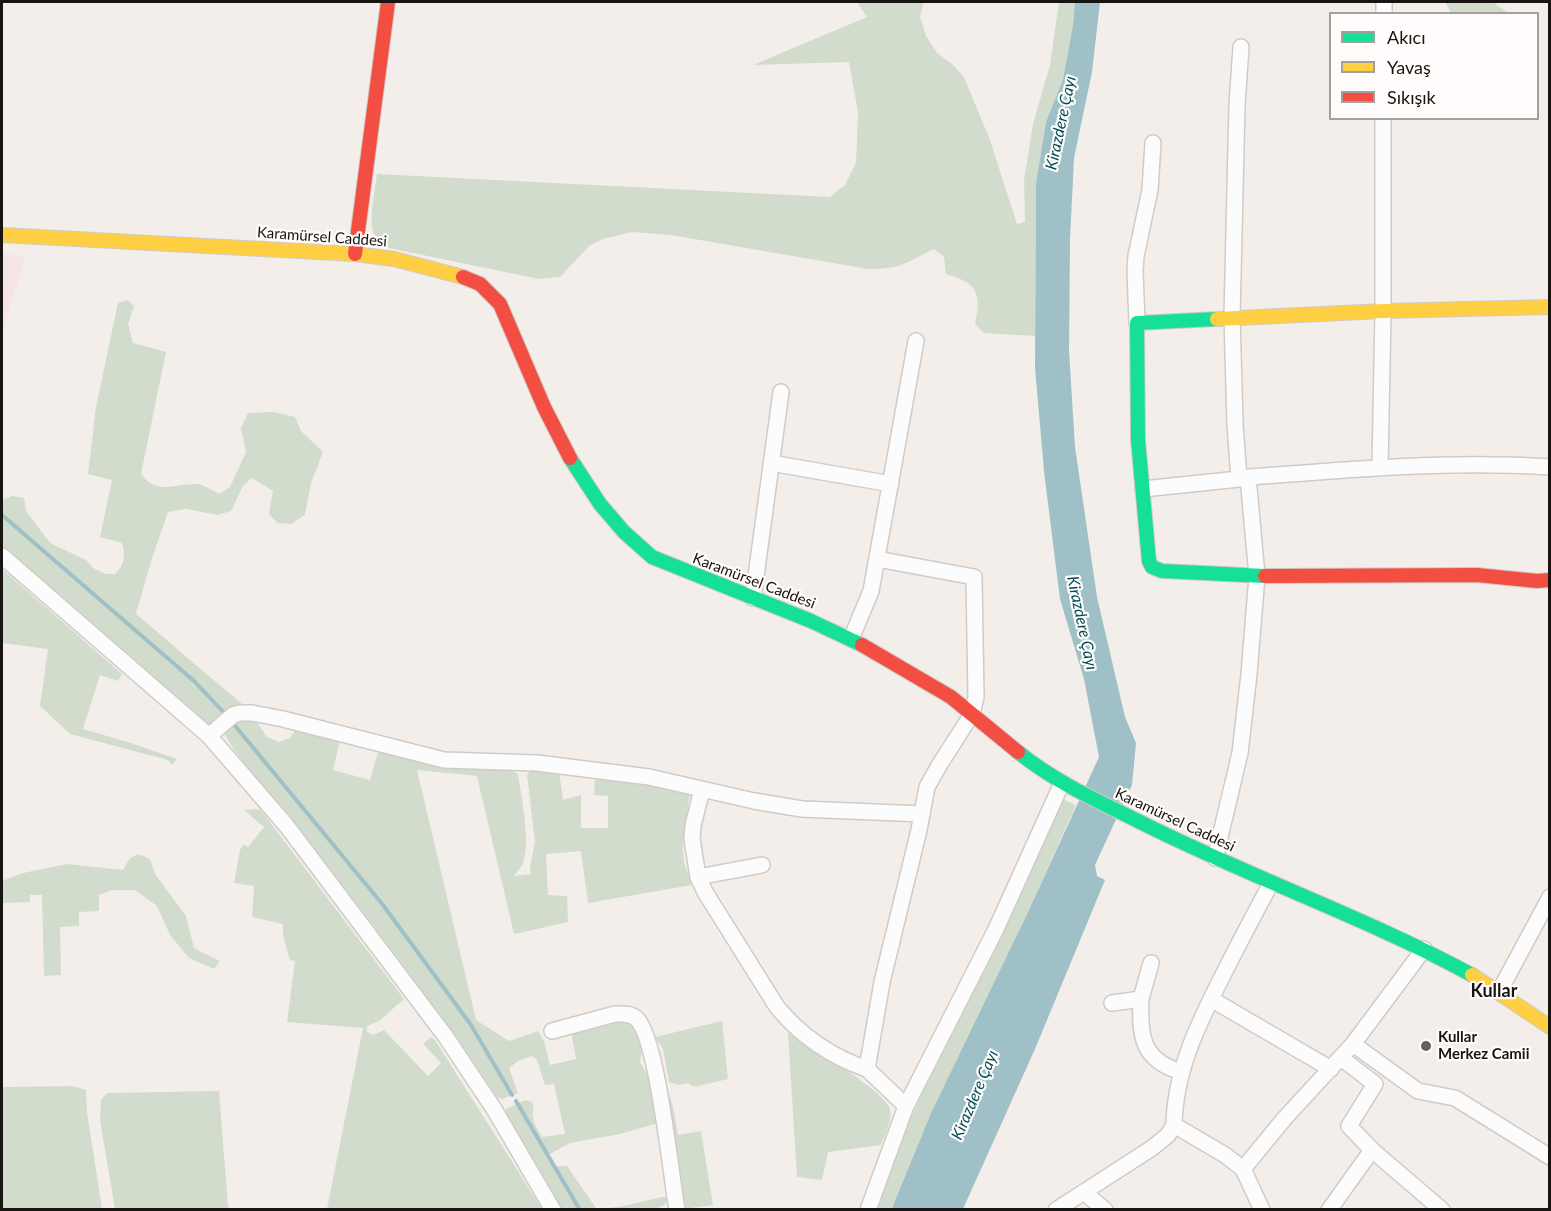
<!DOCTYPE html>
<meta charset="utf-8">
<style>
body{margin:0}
#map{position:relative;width:1551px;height:1211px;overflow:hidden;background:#f4eeea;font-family:Lato,sans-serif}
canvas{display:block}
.frame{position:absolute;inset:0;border:3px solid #181411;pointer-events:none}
.legend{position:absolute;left:1329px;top:12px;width:210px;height:108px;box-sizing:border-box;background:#fffcfb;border:2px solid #a39f9d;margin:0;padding:8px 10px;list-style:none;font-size:18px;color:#181411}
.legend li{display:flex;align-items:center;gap:12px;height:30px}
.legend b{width:30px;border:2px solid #a39f9d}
</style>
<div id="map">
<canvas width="1551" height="1211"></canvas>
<div class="frame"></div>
<ul class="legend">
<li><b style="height:8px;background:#16e098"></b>Akıcı</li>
<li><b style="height:8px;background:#ffcf43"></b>Yavaş</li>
<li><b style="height:8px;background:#f24e42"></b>Sıkışık</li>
</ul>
</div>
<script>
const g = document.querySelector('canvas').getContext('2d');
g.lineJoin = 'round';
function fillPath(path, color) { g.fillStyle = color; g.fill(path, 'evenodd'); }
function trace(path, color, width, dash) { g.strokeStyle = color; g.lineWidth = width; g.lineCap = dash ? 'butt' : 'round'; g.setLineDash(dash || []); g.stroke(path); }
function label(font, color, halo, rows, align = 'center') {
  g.font = font + ' Lato,sans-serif'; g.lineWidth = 4.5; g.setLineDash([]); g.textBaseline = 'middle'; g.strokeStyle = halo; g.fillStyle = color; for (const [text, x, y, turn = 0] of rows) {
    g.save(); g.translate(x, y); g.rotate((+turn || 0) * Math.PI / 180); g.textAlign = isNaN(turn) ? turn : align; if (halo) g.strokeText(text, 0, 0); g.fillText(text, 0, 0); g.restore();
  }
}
fillPath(new Path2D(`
 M 2,254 L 26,256 L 2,332 Z`), '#f5e5e9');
fillPath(new Path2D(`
 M 857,2 L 924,2 L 920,17 L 926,36 L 937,53 L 952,64 L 964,77 L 990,140 L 1017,224 L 1025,222 L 1024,180 L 1033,124 L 1050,65 L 1059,2 L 1075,2 L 1073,25 L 1063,79 L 1046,122 L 1036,183 L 1035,336 L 984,333 L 975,324 C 982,293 977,283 946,274 L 944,257 L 934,249 C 905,263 903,269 868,269 L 671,235 L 632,232 L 603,239 L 589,246 L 560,277 L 539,279 L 389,248 C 385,245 379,243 376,239 C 367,226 375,190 377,174 L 830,197 L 845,185 L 856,163 L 858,112 L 849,62 L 753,65 L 867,17 Z
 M 1445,2 L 1493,2 L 1508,13 L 1451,13 Z
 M 128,300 L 134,306 L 128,324 L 133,343 L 166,352 L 141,474 C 156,496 176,483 197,484 C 204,485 213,491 219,494 L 230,487 L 246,452 L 241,428 L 248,413 L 274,412 L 295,417 L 301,431 L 323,452 L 311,483 L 305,515 L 291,524 L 277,523 L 269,514 L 273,491 L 252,478 L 243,486 L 231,511 L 218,515 L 186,509 L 168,512 L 152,558 L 136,614 L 242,704 L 229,709 L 210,726 L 2,546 L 2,500 L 12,496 L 24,498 L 26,511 L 50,543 L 86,560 L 93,568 L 105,574 L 115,574 C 124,565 126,556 122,543 L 100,537 L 112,480 L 88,474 L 96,407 L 118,303 Z
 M 2,569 L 122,674 L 118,681 L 100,675 L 83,729 L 131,743 L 177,759 L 172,765 L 168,760 L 70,734 L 40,706 L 48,649 L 2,643 Z
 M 243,718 L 255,720 L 267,737 L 279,742 L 290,738 L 296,729 L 340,741 L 333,770 L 370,780 L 379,749 L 507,767 L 518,774 C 521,796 532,846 522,865 C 520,869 516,873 514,876 L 531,874 L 530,867 L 535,842 L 527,775 L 533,768 L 559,771 L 563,800 L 581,795 L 581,828 L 608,828 L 608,796 L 594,795 L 595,778 L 624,780 L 690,791 L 683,848 L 684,862 L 692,885 L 588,903 L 581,851 L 546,854 L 548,895 L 567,896 L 568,922 L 514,934 L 477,776 L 417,770 L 476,1020 L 509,1041 L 538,1031 L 544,1041 L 550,1065 L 576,1059 L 571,1031 L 623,1021 L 628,1021 L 635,1025 L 642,1049 L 640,1062 L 651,1082 L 658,1123 L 620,1134 L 570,1143 L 548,1155 L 555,1166 L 567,1166 L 596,1208 C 621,1210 645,1199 670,1196 C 667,1205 662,1207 653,1209 L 562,1209 L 507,1119 L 506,1109 L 525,1100 L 532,1102 C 535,1108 532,1111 533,1117 C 534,1125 539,1131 542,1137 L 565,1134 L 554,1084 L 545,1085 L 537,1060 L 532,1056 L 518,1061 L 509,1068 L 518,1093 L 502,1099 L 497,1097 C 435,1006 369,919 302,832 C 279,802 239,765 224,732 L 232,722 Z
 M 1062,799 L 1076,805 L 1028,912 L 931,1113 L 891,1209 L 877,1210 L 907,1127 L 931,1072 L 987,964 Z
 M 260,809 L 404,999 L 379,1021 L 367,1026 L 367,1032 L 373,1035 L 384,1030 L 428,1076 L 441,1063 L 423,1044 L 431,1037 L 435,1040 L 542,1209 L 327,1209 L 363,1028 L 287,1022 L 295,961 L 290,960 L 283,935 L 283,924 L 252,917 L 254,886 L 234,883 L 240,850 L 244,844 L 248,847 L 264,827 L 244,810 Z
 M 138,854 L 150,859 L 155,874 L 186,916 L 194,948 L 220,961 L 214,969 L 189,958 L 170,935 L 157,906 L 135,890 L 112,890 L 99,895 L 99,911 L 79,912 L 79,926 L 60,927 L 61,975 L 44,976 L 42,895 L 30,895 L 30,902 L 2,903 L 2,881 L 23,873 L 67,864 L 123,870 L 130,858 Z
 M 722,1021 L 728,1079 L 694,1087 L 688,1083 L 678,1085 L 669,1082 L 663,1049 L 655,1037 Z
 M 788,1033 C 809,1047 882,1088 890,1109 C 893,1119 885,1135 881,1145 L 828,1152 L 822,1180 L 797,1177 Z
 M 72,1086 L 86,1090 L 87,1112 L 102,1209 L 2,1209 L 2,1087 Z
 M 219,1091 L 228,1206 L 230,1209 L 115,1209 L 100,1120 L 101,1100 L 107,1093 Z
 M 670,1097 L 673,1107 L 678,1135 L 701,1131 L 713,1205 L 683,1209 L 665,1098 Z`), '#d2dccd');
fillPath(new Path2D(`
 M 1075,2 L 1100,2 L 1092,72 L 1074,158 L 1070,240 L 1069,351 L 1075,447 L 1097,597 L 1125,717 L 1136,743 L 1132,785 L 1095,865 L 1097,876 L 1105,880 L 1035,1049 L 963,1209 L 891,1210 L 931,1113 L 1028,912 L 1099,757 L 1084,679 L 1060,599 L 1044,471 L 1035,368 L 1036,183 L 1046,122 L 1063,79 L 1073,25 Z`), '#9fc0c6');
trace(new Path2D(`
 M 2,515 L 194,681 L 227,716
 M 232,722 L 383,905 L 471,1025 L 512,1095
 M 516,1101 L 580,1210`), '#9fc0c6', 4);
const street = new Path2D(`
 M 1384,2 L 1384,14
 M 1137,323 L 1135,271 L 1136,256 L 1150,190 L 1153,143
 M 771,463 L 891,484
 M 1380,467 L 1383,311 L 1383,118
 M 1248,477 C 1349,470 1449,460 1550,467
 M 1143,489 L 1239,479
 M 2,556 L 209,736 L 286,825 L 446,1037 L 494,1109 L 553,1210
 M 753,598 L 781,392
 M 851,639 L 871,591 L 916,341
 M 209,736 L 233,715 L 240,713 L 252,713 L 283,719 L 444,760 L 537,763 L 649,777 L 754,801 L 802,809 L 922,814
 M 702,789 L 693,826 L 692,839 L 698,877 L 705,892 L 777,1007 C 801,1036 832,1057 867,1069
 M 1215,858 L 1240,753 L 1249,674 L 1257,576 L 1248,477 L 1239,479 L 1235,424 L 1232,317 L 1237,105 L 1241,47
 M 698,877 L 762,865
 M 1499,992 L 1550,897
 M 1141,999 L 1151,963
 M 1211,999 L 1331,1069
 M 1112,1003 L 1141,999 C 1139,1036 1142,1061 1182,1072
 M 552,1031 L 615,1014 C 623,1014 631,1013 637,1019 C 657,1038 671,1175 677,1210
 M 1353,1044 L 1418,1091 L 1455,1098 L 1550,1157
 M 1341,1058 L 1375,1084 L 1349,1126 L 1372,1150 L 1442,1210
 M 906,1106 L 996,929 L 1062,783
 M 1243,1169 L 1284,1119 L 1353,1044 L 1424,949
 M 1085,1193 L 1105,1210
 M 868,1210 L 906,1106 L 867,1069 L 882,982 L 919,830 L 927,787 L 940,764 L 972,714 L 976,697 L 974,577 L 877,559
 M 1056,1210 L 1152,1148 L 1168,1135 L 1174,1125
 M 1262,1210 L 1243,1169 L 1225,1155 L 1174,1125 C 1175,1070 1199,1022 1224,973 C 1239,943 1255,913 1271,883
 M 1329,1210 L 1372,1150`);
const fast = new Path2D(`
 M 1217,319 L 1137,323 L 1138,440 L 1149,561 L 1152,567 L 1162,571 L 1265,576
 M 570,458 L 600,504 L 624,532 L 652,557 L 811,621 L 862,645
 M 1018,752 C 1055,782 1098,801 1140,822 C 1249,877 1365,917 1472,975`);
const slow = new Path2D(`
 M 2,235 L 355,254 L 394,259 L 463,277
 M 1217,319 L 1383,311 L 1550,307
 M 1472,975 L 1550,1027`);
const jam = new Path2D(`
 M 355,254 L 388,2
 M 463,277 L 480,284 L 500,304 L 544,407 L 570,458
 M 1265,576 L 1477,575 L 1537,581 L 1550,580
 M 862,645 L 951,697 L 1018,752`);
trace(street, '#d0cbc7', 18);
trace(fast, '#d0cbc7', 16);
trace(slow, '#d0cbc7', 16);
trace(jam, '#d0cbc7', 16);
trace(street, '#fdfcfc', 15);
trace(fast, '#16e098', 14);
trace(slow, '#ffcf43', 14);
trace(jam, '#f24e42', 14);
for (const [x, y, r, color] of [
 [1426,1046,6,"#65605d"]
]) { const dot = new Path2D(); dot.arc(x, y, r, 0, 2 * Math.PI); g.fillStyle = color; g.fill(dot); trace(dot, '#fffcfb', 2); }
label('15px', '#181411', '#fffcfb', [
 ["Karamürsel Caddesi",322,237,4],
 ["Karamürsel Caddesi",754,581,21],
 ["Karamürsel Caddesi",1175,820,25]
]);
label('bold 15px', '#181411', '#fffcfb', [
 ["Kullar",1438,1037],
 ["Merkez Camii",1438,1054]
], 'left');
label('italic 16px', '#004c58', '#fffcfb', [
 ["Kirazdere Çayı",1061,123,-78],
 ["Kirazdere Çayı",1082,623,78],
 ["Kirazdere Çayı",975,1095,-67]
]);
label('bold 18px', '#181411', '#fffcfb', [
 ["Kullar",1494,991]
]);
</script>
